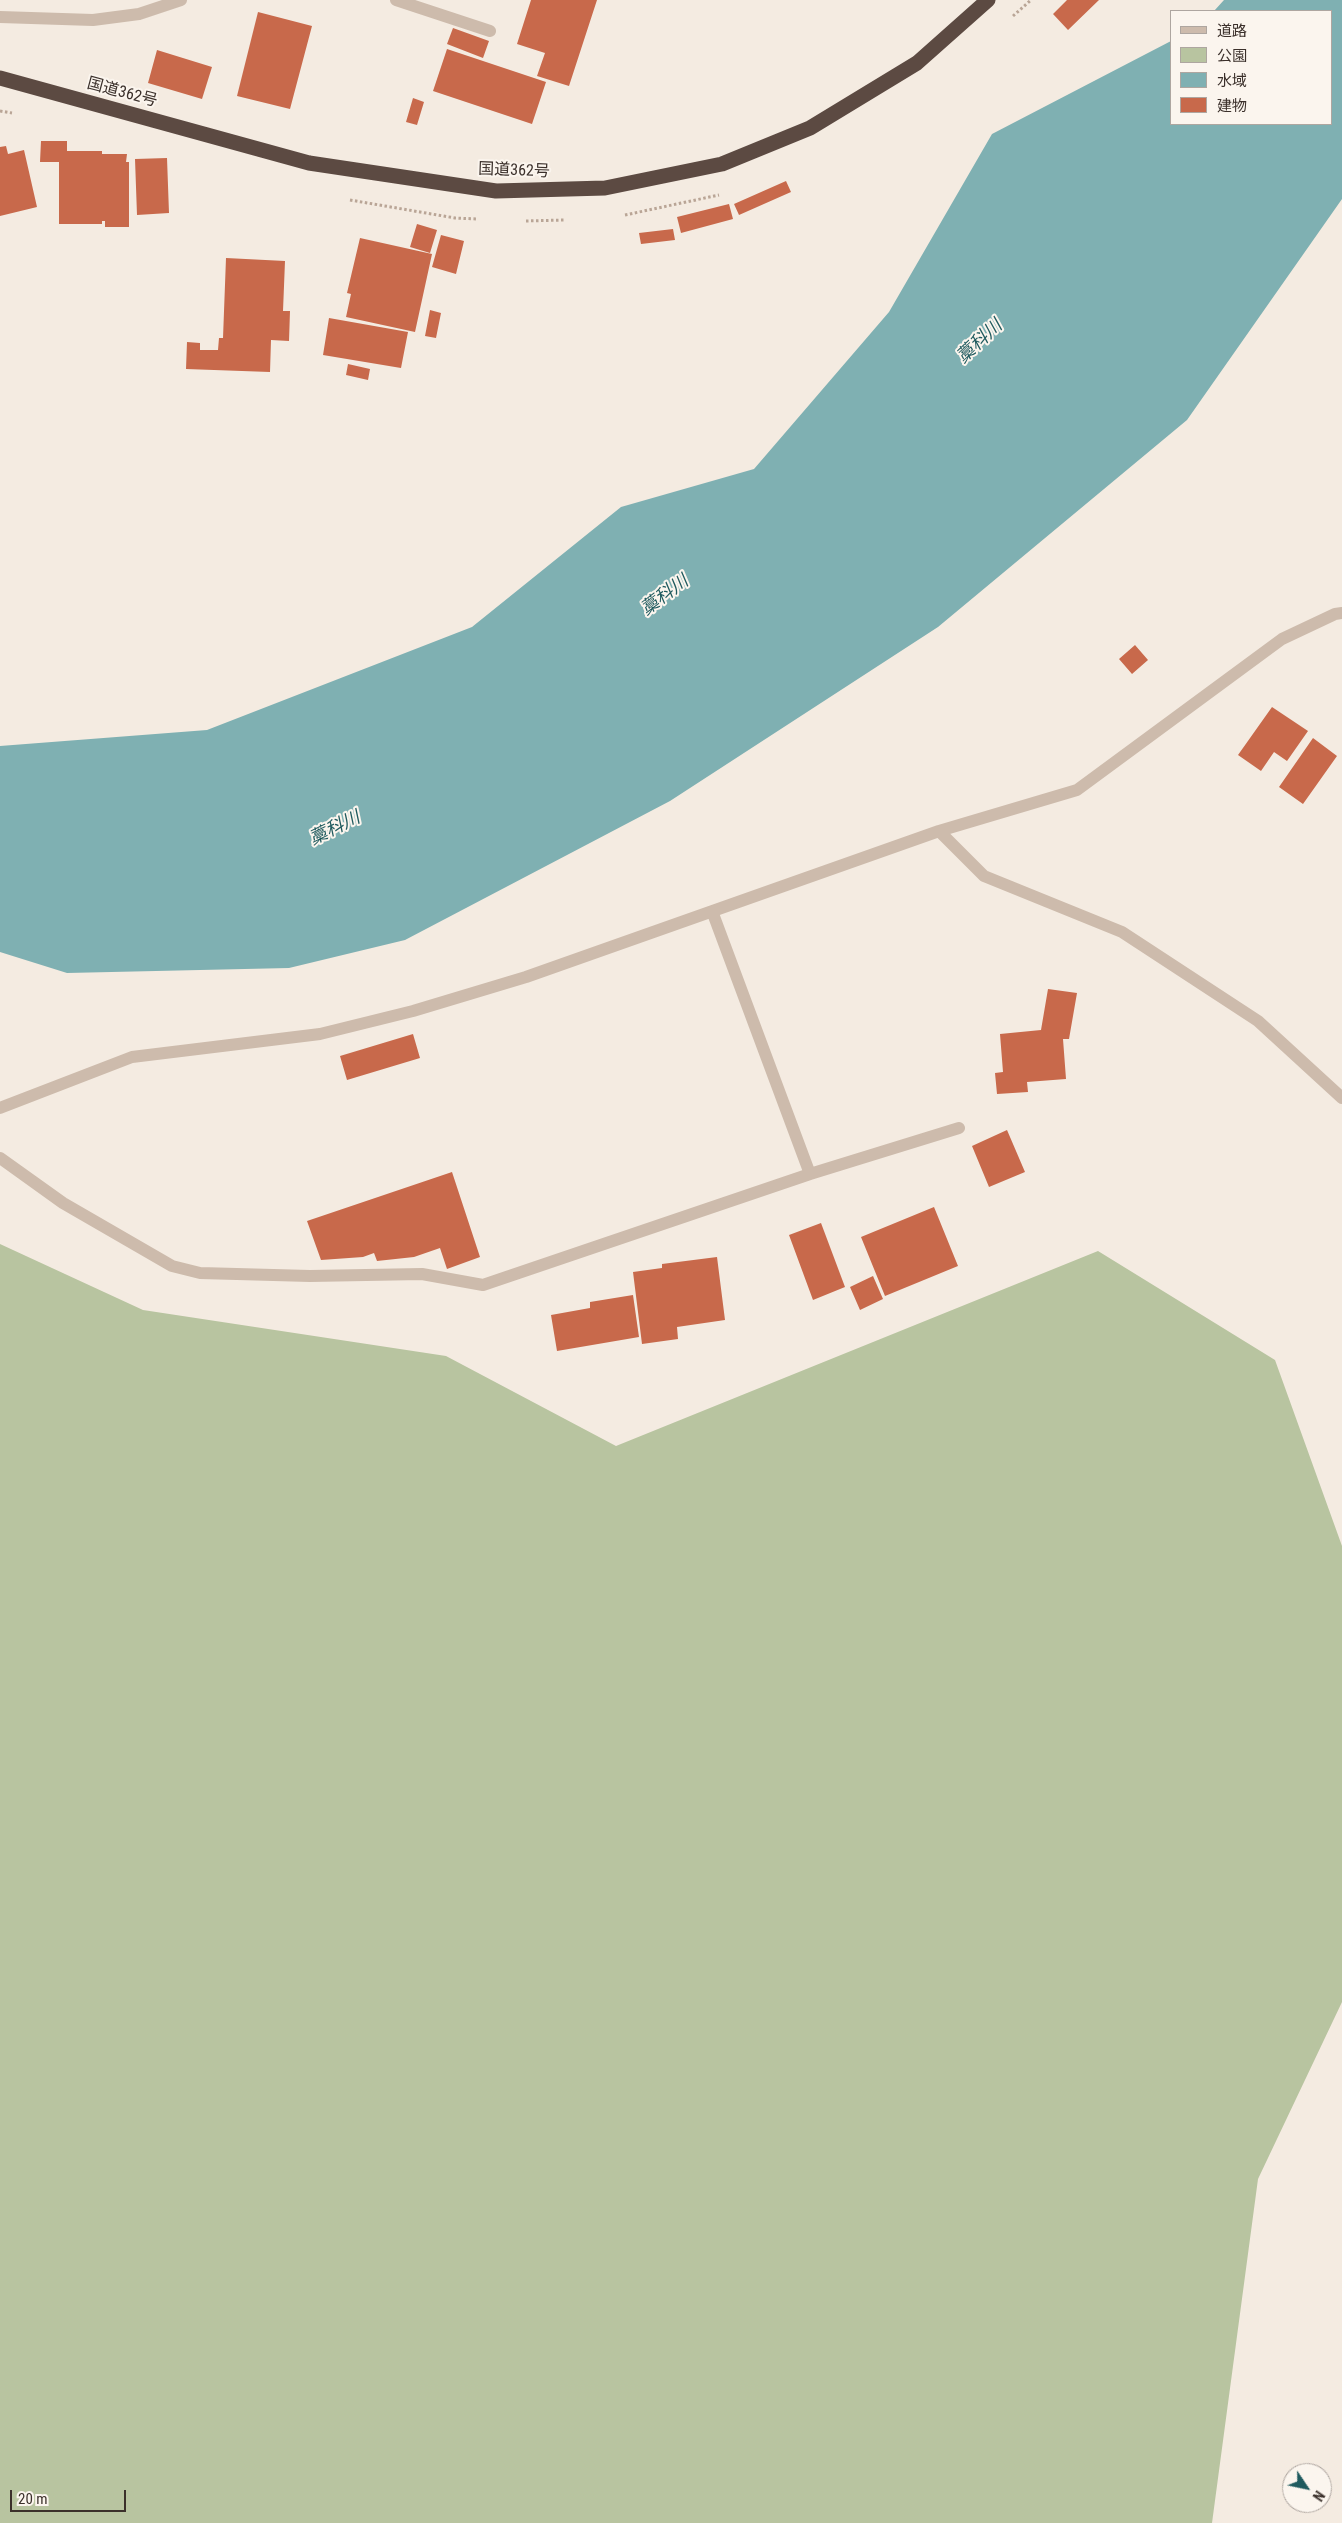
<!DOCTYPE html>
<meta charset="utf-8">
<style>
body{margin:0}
#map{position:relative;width:1342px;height:2523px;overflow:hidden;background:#f4ebe1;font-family:"Roboto Condensed","Noto Sans JP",sans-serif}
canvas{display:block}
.legend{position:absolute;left:1170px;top:10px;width:162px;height:115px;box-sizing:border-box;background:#fbf5ee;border:1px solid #aea6a0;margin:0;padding:6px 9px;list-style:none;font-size:15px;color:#3b302b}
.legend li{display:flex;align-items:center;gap:10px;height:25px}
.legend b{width:25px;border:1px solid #aea6a0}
.north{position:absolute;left:1282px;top:2463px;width:50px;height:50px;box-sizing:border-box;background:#fbf5ee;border:1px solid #aea6a0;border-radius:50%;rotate:124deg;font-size:14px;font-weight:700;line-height:20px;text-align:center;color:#3b302b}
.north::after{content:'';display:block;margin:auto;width:18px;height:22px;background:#1f5a5e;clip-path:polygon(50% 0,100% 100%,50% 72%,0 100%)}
.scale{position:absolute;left:10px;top:2490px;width:116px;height:22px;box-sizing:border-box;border:2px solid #3b302b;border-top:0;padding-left:6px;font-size:15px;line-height:18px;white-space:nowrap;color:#3b302b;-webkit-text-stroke:4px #fbf5ee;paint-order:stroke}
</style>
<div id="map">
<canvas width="1342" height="2523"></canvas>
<ul class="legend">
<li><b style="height:6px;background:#cdbbac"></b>道路</li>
<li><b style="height:14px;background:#b8c4a0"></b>公園</li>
<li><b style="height:14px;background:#7fb0b2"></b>水域</li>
<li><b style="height:14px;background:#c8694b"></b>建物</li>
</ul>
<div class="north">N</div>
<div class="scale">20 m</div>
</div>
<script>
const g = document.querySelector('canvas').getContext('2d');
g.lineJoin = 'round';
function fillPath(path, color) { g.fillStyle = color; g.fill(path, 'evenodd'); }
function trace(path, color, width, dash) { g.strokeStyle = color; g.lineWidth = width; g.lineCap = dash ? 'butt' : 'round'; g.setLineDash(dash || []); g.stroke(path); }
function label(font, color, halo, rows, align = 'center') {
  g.font = font + ' "Roboto Condensed","Noto Sans JP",sans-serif'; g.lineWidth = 4; g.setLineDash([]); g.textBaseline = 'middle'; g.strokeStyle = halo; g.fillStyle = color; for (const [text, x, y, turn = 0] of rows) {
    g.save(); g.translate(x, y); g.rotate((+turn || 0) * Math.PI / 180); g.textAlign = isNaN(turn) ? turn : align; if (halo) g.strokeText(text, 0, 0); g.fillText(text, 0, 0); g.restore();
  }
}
fillPath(new Path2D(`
 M 0,1244 L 143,1310 L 446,1356 L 616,1446 L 1098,1251 L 1275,1360 L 1342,1546 L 1342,2002 L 1258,2179 L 1212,2523 L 0,2523 Z`), '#b8c4a0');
fillPath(new Path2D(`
 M 1224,0 L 1342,0 L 1342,199 L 1187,420 L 938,627 L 670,801 L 405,940 L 289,968 L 67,973 L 0,952 L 0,746 L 207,730 L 472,627 L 621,507 L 754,469 L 889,312 L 992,134 L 1171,41 L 1171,124 L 1331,124 L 1331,11 L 1214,11 Z`), '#7fb0b2');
fillPath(new Path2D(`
 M 531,0 L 597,0 L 569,86 L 537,76 L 545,53 L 517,44 Z
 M 1067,0 L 1099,0 L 1068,30 L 1053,14 Z
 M 258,12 L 312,26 L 290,109 L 237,96 Z
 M 453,28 L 489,41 L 483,58 L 447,44 Z
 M 447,49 L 546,82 L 532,124 L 433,91 Z
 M 157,50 L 212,67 L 202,99 L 148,83 Z
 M 413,98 L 424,102 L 417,125 L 406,122 Z
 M 41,141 L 67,141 L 67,151 L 102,151 L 102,154 L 127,154 L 126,162 L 129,162 L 129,227 L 105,227 L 105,221 L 102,221 L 102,224 L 59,224 L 59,162 L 40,162 Z
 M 6,146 L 8,154 L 24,150 L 37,207 L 0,216 L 0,147 Z
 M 167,158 L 169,213 L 137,215 L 135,159 Z
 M 786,181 L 791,192 L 739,215 L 734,204 Z
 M 729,204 L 733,219 L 681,233 L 677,217 Z
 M 417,224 L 437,230 L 430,253 L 410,247 Z
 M 673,229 L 675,240 L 641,244 L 639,233 Z
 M 441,235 L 464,241 L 456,274 L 432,267 Z
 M 360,238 L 432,254 L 415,332 L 346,317 L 351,294 L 347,293 Z
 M 226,258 L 285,261 L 283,311 L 290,311 L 289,341 L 271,340 L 270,372 L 186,369 L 187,342 L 200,343 L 200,350 L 218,350 L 219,338 L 223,338 Z
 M 430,310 L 441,313 L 436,338 L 425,336 Z
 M 329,318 L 408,332 L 401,368 L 323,355 Z
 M 348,364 L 370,369 L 368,380 L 346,375 Z
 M 1135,645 L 1148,660 L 1132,674 L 1119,659 Z
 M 1272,707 L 1308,731 L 1287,761 L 1274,752 L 1261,771 L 1238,755 Z
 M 1313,738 L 1337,756 L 1303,804 L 1279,787 Z
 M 1048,989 L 1077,993 L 1069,1039 L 1063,1039 L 1066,1079 L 1027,1082 L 1028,1092 L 997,1094 L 995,1073 L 1003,1072 L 1000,1034 L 1041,1030 Z
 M 413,1034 L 420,1058 L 347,1080 L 340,1056 Z
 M 1007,1130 L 1025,1172 L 989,1187 L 972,1146 Z
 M 452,1172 L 480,1257 L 447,1269 L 440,1248 L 414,1257 L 377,1261 L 374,1253 L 363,1257 L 321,1260 L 307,1221 Z
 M 934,1207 L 958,1266 L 885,1296 L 861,1237 Z
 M 821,1223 L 845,1287 L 813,1300 L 789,1235 Z
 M 717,1257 L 725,1320 L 677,1327 L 678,1339 L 642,1344 L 633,1272 L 662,1268 L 662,1264 Z
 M 873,1276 L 883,1299 L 860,1310 L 850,1287 Z
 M 633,1295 L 639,1337 L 557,1351 L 551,1315 L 590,1308 L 590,1302 Z`), '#c8694b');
trace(new Path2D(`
 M 1013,16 L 1031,0
 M 0,111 L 12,113
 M 350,200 L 455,218 L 477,219
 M 625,215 L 719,195
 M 526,221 L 564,220`), '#b9a596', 3, [2.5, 2.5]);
trace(new Path2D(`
 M 396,0 L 490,31
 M 0,17 L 93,20 L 139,14 L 181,0
 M 939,831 L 984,876 L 1122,932 L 1258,1021 L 1342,1098
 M 712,911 L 810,1174
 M 0,1108 L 132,1057 L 320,1034 L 413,1011 L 526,977 L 939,831 L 1077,790 L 1282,639 L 1335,614 L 1342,613
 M 0,1158 L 63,1203 L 172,1266 L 200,1273 L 310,1276 L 422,1274 L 483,1285 L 810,1174 L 959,1128`), '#cdbbac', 12);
trace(new Path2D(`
 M 0,78 L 309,163 L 496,191 L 605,188 L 722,164 L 810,128 L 917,63 L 988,0`), '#5c4a42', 15);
label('16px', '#3b302b', '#fbf5ee', [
 ["国道362号",122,93,15],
 ["国道362号",514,171,2]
]);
label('italic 18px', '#1f5a5e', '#fbf5ee', [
 ["藁科川",980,342,-43],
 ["藁科川",665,596,-37],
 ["藁科川",335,829,-26]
]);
</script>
